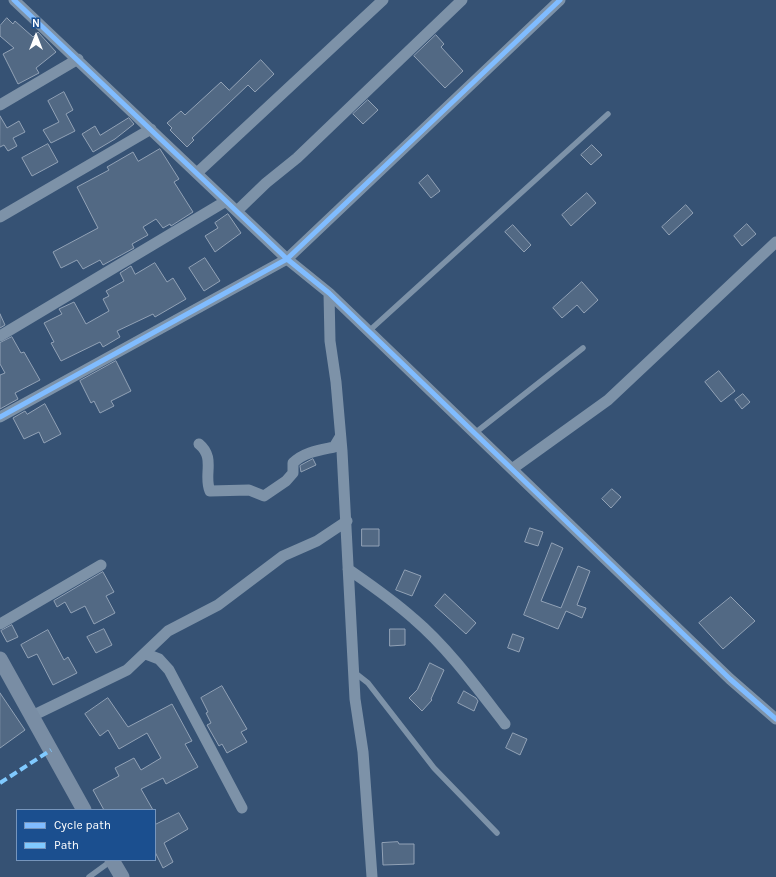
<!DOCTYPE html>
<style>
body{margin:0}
#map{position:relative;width:776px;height:877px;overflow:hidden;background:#365274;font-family:Karla,sans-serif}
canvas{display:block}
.legend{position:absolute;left:16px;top:809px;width:140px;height:52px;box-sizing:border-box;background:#1b4f8f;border:1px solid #7695bc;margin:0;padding:5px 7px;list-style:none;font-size:12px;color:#fff}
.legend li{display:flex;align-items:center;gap:8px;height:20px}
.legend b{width:20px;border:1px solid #7695bc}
.north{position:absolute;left:16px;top:16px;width:40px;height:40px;-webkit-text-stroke:3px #1b4f8f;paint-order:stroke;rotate:0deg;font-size:11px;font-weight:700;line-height:16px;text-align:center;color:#fff}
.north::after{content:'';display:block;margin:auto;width:14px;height:18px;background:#fff;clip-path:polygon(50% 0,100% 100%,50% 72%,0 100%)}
</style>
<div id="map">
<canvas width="776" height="877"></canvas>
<ul class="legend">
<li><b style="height:5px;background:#80bcff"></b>Cycle path</li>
<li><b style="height:5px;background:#80caff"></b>Path</li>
</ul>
<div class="north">N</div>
</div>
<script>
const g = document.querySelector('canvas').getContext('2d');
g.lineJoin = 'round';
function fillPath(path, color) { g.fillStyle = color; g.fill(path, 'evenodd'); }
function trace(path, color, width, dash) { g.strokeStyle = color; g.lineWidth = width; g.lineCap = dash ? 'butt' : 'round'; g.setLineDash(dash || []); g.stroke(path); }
const building = new Path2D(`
 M 7,18 L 13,24 L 15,21 L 33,37 L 38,32 L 56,52 L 36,68 L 39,73 L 18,84 L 3,54 L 14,48 L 0,36 L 0,26 Z
 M 436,35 L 444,44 L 441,47 L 463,71 L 445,88 L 414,56 Z
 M 261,60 L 274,74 L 255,92 L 248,85 L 192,138 L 194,140 L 187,147 L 170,130 L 172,128 L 167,123 L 181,111 L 185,115 L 221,82 L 229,90 Z
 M 64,92 L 73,110 L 66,114 L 75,131 L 51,143 L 43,130 L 59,122 L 48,101 Z
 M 368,100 L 378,110 L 363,124 L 353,114 Z
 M 0,116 L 7,128 L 19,121 L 25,132 L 13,138 L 17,146 L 8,151 L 4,145 L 0,147 Z
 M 129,118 L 134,124 L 115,139 L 93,152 L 82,134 L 95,126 L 100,135 Z
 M 48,144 L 58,162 L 32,176 L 22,158 Z
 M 592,145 L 602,155 L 591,165 L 581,155 Z
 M 160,149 L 179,179 L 174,182 L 193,212 L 171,226 L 170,224 L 163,228 L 156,219 L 143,227 L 148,235 L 132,244 L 134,248 L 103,265 L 100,260 L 83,269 L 77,260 L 61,268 L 53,252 L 98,228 L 77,187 L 109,170 L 107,167 L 133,152 L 138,161 Z
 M 428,175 L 440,191 L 431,198 L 419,183 Z
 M 587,193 L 596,203 L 571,226 L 562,215 Z
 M 686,205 L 693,213 L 669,235 L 662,227 Z
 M 228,214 L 241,233 L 215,252 L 205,236 L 218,228 L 215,223 Z
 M 747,224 L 756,234 L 742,246 L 734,236 Z
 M 513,225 L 531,245 L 524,252 L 505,232 Z
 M 205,258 L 220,281 L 204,291 L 189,268 Z
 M 155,263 L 167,282 L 173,278 L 186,299 L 155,317 L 153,314 L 117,331 L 120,337 L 103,347 L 100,342 L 61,361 L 51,343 L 54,342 L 44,323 L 62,314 L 59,309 L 74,302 L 86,324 L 109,311 L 103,299 L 109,296 L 106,291 L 124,281 L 120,273 L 131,266 L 135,274 Z
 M 582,282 L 598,300 L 584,313 L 577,305 L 562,318 L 553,308 Z
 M 0,314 L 5,325 L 0,328 Z
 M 12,337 L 21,353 L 24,352 L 40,380 L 15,393 L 18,399 L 0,409 L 0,375 L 5,373 L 0,364 L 0,343 Z
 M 116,361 L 131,391 L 111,401 L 114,406 L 100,413 L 94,401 L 91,403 L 80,381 Z
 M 719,371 L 735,391 L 721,402 L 705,382 Z
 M 743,394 L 750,402 L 742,409 L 735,400 Z
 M 45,404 L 61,434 L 44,443 L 39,432 L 24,439 L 13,418 L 25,411 L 27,414 Z
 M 313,459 L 316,465 L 301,472 L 300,466 Z
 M 612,489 L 621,497 L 611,508 L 602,499 Z
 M 530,528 L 543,532 L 538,546 L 525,542 Z
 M 362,529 L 379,529 L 379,546 L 362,546 Z
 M 552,543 L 563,548 L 541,601 L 561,608 L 578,566 L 590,571 L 577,605 L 586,608 L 582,618 L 566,611 L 558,629 L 524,615 Z
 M 405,570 L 421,576 L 412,596 L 396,590 Z
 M 103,572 L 114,592 L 106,596 L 115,613 L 94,624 L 85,606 L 71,613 L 65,602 L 57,607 L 54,601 Z
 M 445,594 L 476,623 L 466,634 L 435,606 Z
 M 731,597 L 755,621 L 723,649 L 699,623 Z
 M 12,625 L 18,637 L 7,642 L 1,631 Z
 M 104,629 L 112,645 L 96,653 L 87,637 Z
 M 390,629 L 405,629 L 405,645 L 390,646 Z
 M 48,630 L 64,660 L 68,657 L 77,673 L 53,685 L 37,654 L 28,658 L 21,645 Z
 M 513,634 L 524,638 L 519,652 L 508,648 Z
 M 430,663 L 444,670 L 431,699 L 432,700 L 422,711 L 409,698 L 417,690 Z
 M 222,686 L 247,729 L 241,732 L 247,742 L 227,753 L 222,744 L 219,746 L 207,725 L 211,723 L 206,713 L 208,712 L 201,698 Z
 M 464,691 L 476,698 L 478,701 L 474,711 L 458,703 Z
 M 0,693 L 25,730 L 0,748 Z
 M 108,698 L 128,727 L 172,704 L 192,741 L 185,744 L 198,767 L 166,784 L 163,778 L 141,789 L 153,810 L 104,810 L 93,790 L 119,776 L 115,768 L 134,758 L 141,770 L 161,758 L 147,733 L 119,749 L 108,730 L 100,736 L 85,714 Z
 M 513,733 L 527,739 L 520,755 L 506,748 Z
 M 179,813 L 188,829 L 164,843 L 173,862 L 163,868 L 155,852 L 155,825 Z
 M 398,842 L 399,844 L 414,844 L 414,864 L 383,865 L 382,843 Z`);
fillPath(building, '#526984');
trace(building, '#92a2b6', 1);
trace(new Path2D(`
 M 369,331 L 608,114
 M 475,433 L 583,348
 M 354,672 L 368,683 L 434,768 L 497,833
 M 89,877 L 111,861`), '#7d92a8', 5.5);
trace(new Path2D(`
 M 14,0 L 287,259 L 329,293 L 730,679 L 776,719
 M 0,105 L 78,59
 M 197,173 L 383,0
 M 237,211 L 266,183 L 297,158 L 462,0
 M 0,217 L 151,129
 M 329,293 L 330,341 L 336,382 L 342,451 L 355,699 L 363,752 L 372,877
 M 0,336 L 226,201
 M 0,417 L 287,259 L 560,0
 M 199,444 C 216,458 203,475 210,491 L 249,490 L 264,496 L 286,481 L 293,473 L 293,463 C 304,452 320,450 334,447 L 340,437
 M 512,469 L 608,400 L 776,242
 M 348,569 C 371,585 393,600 414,619 C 449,649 477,688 505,724
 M 0,624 L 101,565
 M 146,654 L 159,659 L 169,670 L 242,808
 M 32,716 L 127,670 L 168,631 L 218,605 L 283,556 L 317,541 L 347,521`), '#7d92a8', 11);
trace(new Path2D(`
 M 0,659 L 84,810
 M 112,860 L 122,877`), '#798da4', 15);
trace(new Path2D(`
 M 0,783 L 51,750`), '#80caff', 4, [8, 4]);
trace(new Path2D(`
 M 14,0 L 287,259 L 329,293 L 730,679 L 776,719
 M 0,417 L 287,259 L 560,0`), '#80bcff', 5);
</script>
